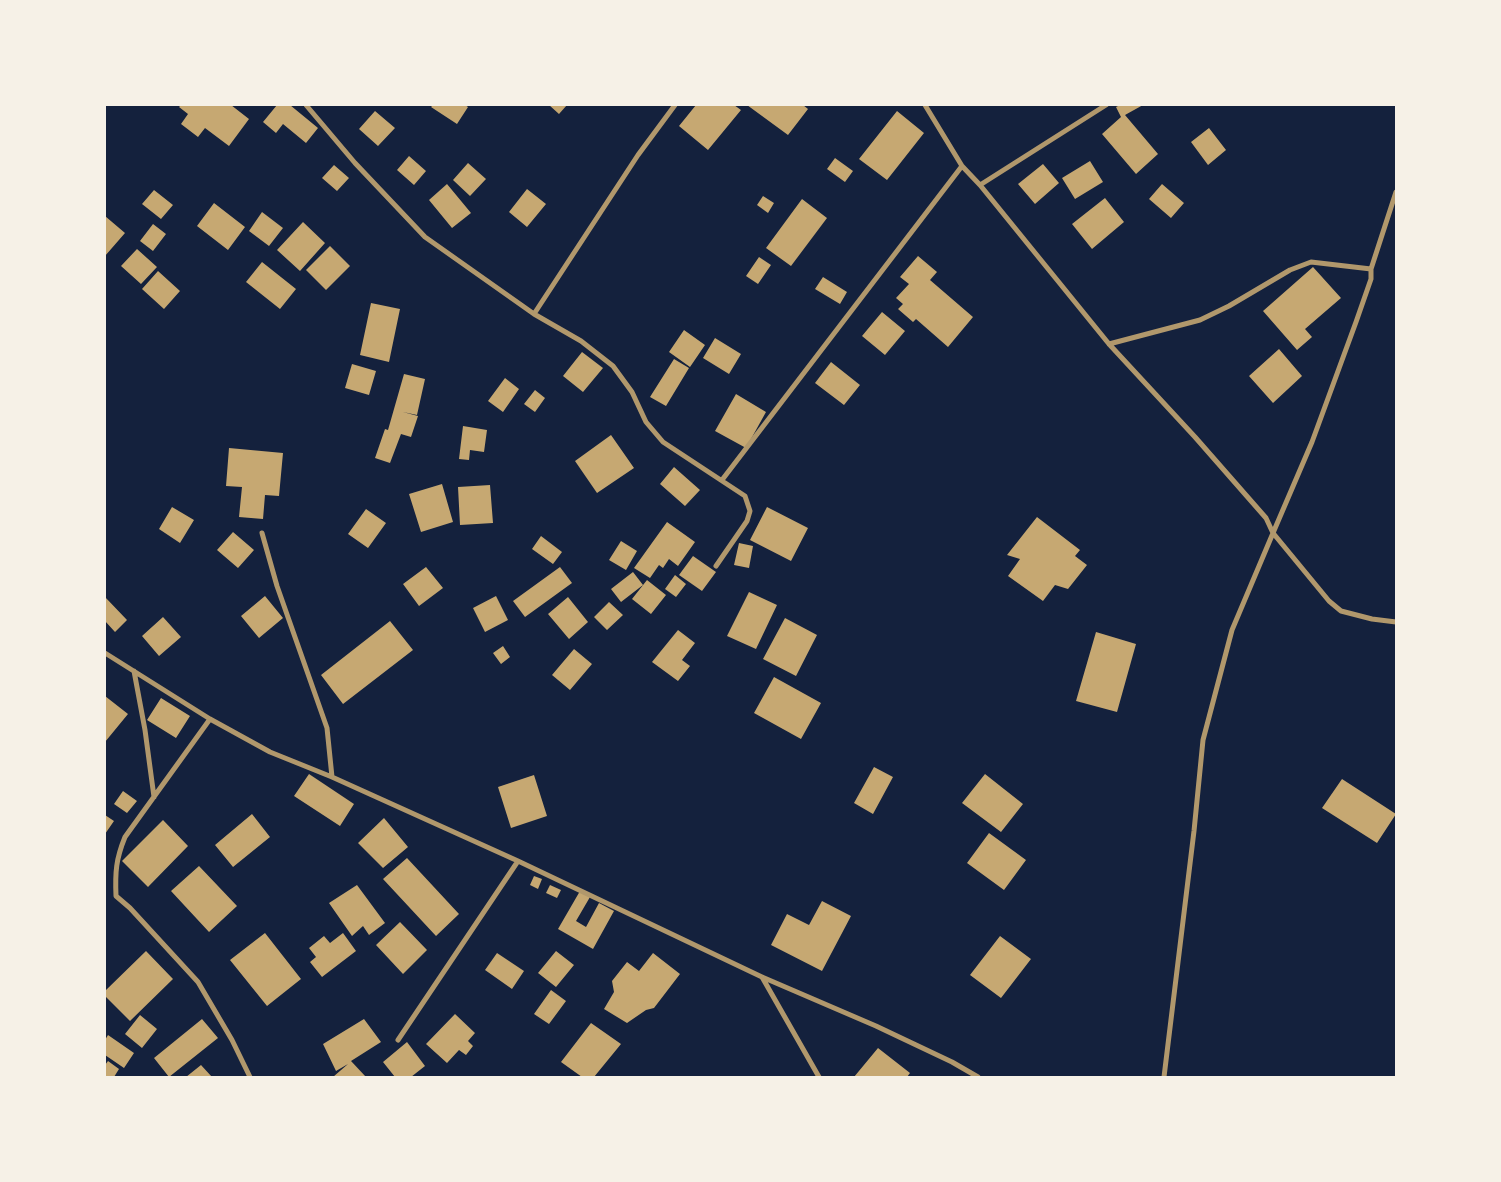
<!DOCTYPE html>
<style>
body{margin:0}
#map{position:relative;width:1501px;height:1182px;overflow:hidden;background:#14213d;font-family:Figtree,sans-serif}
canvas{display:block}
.frame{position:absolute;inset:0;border:106px solid #f6f1e7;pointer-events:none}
</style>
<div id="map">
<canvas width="1501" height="1182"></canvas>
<div class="frame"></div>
</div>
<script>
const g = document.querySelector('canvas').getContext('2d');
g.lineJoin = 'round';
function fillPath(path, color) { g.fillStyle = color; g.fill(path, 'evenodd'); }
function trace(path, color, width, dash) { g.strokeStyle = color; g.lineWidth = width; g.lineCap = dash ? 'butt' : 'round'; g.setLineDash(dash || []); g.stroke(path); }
fillPath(new Path2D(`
 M 181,105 L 231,105 L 249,119 L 229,146 L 205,128 L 198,137 L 181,124 L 188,114 L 179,107 Z
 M 277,105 L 290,105 L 318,128 L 306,143 L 283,124 L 276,133 L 263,122 Z
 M 433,105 L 465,105 L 468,107 L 457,124 L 431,107 Z
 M 549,105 L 567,105 L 559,114 Z
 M 696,105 L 734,105 L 741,110 L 708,150 L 679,126 Z
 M 747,105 L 803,105 L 808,109 L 788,135 Z
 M 1120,105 L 1143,105 L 1125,115 L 1158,154 L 1136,174 L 1102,134 L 1121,117 L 1116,107 Z
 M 375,111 L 395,128 L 378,146 L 359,129 Z
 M 897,111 L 924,133 L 887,180 L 859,159 Z
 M 1209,128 L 1226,150 L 1208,165 L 1191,142 Z
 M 409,156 L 426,171 L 414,185 L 397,170 Z
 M 835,158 L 853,171 L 845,182 L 827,169 Z
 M 1090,161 L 1103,182 L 1075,199 L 1062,178 Z
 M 468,163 L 486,179 L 470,196 L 453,180 Z
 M 1043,164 L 1059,183 L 1035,204 L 1018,184 Z
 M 334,165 L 349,178 L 337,191 L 322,178 Z
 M 447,184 L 471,213 L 452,228 L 429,200 Z
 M 1162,184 L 1184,203 L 1171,218 L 1149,199 Z
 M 527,189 L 546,204 L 527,227 L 509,212 Z
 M 154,190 L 173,205 L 161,219 L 142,204 Z
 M 763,196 L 774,203 L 768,213 L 757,205 Z
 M 1105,198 L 1124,222 L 1092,249 L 1072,224 Z
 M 802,199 L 827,218 L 791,266 L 766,248 Z
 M 214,203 L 245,227 L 228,250 L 197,226 Z
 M 262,212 L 283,228 L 269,246 L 249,231 Z
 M 105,216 L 125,233 L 105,256 Z
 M 303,222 L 325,243 L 300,271 L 277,250 Z
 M 153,224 L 166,234 L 153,251 L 140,241 Z
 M 330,246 L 350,266 L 326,290 L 306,270 Z
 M 137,249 L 157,267 L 141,284 L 121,266 Z
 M 918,256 L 937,272 L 930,280 L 973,317 L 948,347 L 916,319 L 913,322 L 898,309 L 903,304 L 896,298 L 909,284 L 900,277 Z
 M 759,257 L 771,265 L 758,284 L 746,276 Z
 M 262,262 L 296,289 L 280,309 L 246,282 Z
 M 1313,267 L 1341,298 L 1305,329 L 1312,337 L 1297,350 L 1263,311 Z
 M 158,271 L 180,291 L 164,309 L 142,289 Z
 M 823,277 L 847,292 L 840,304 L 815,289 Z
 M 371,303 L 400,309 L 389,362 L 360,355 Z
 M 882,312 L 905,331 L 885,355 L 862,336 Z
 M 684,330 L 705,345 L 690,367 L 669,352 Z
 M 715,338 L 741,354 L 729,374 L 703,358 Z
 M 1279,349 L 1302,376 L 1273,403 L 1249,376 Z
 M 582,352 L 603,368 L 583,392 L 563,376 Z
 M 674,359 L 689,368 L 666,406 L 650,397 Z
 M 831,362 L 860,385 L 844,405 L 815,383 Z
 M 352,364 L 376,371 L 369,395 L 345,388 Z
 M 404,374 L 425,379 L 417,415 L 403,412 L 418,416 L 411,437 L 401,434 L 390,463 L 375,458 L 385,429 L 388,430 Z
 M 505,378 L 519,389 L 503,412 L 488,401 Z
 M 535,390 L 545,398 L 535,412 L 524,404 Z
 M 736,394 L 766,412 L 746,448 L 715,431 Z
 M 463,426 L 487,430 L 484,452 L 470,450 L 469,460 L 459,459 Z
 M 611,435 L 634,468 L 597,493 L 575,461 Z
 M 229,448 L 283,453 L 279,496 L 265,495 L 263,519 L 239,517 L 242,487 L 226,486 Z
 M 674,467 L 700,490 L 685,506 L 660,484 Z
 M 442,484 L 453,522 L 421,532 L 409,494 Z
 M 490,485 L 493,523 L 460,525 L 458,487 Z
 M 172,507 L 194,520 L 180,543 L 159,529 Z
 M 767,507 L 808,528 L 791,561 L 750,540 Z
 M 366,509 L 386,523 L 368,548 L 348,534 Z
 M 1037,517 L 1080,550 L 1075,556 L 1087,565 L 1068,589 L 1055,585 L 1043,601 L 1008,576 L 1020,559 L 1007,555 Z
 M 667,522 L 695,542 L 678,566 L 669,559 L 663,568 L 659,565 L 650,578 L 634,568 Z
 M 233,532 L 254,550 L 238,568 L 217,550 Z
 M 541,536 L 562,552 L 553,564 L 532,549 Z
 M 621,541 L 637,551 L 626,570 L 609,560 Z
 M 739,543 L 753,546 L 749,568 L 734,565 Z
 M 693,556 L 716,572 L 702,591 L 679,575 Z
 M 426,567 L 443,588 L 419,606 L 403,584 Z
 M 560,567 L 572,583 L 525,617 L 513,601 Z
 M 633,572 L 643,585 L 621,602 L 611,589 Z
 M 675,575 L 686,584 L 676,597 L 665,589 Z
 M 647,580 L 666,595 L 651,614 L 632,599 Z
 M 749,592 L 777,605 L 756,649 L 727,636 Z
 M 265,596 L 283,618 L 259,638 L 241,616 Z
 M 496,596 L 508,620 L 485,632 L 473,608 Z
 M 105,597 L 127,620 L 115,632 L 105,621 Z
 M 568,597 L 588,622 L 569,639 L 548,614 Z
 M 609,602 L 623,615 L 607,630 L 594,617 Z
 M 163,617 L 181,637 L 159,656 L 142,636 Z
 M 785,618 L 817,635 L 796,676 L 763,659 Z
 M 390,621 L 413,650 L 343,704 L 321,675 Z
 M 678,630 L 695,643 L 682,660 L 690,666 L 678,681 L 652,662 Z
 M 1096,632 L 1136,644 L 1117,712 L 1076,701 Z
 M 503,646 L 510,657 L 501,664 L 493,653 Z
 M 574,649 L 592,664 L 570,690 L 552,675 Z
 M 774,677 L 821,703 L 801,739 L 754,713 Z
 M 105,696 L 128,714 L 105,742 Z
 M 161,698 L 190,716 L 176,738 L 147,720 Z
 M 874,767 L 893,777 L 873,814 L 854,803 Z
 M 309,774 L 354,804 L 340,826 L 294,796 Z
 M 985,774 L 1023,804 L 1001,832 L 962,803 Z
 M 534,775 L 547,816 L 511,828 L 498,787 Z
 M 1342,779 L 1396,814 L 1377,843 L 1322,808 Z
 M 123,791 L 137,801 L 127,813 L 114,804 Z
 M 252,814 L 270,837 L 233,867 L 215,845 Z
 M 105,815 L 114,821 L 105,834 Z
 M 384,818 L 408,847 L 383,868 L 358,843 Z
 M 163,820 L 188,846 L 148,887 L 122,861 Z
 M 989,833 L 1026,860 L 1004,890 L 967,863 Z
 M 407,858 L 459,914 L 436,936 L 383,879 Z
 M 199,866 L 237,906 L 209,932 L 171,891 Z
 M 534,876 L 542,879 L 538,889 L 530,885 Z
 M 357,885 L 385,923 L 369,935 L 363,926 L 352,936 L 329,903 Z
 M 550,885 L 561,890 L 557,898 L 546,893 Z
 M 580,891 L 590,897 L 576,921 L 586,927 L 599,903 L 614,911 L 593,949 L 558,929 Z
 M 822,901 L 851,916 L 822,971 L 771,945 L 787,914 L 809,925 Z
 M 400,922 L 427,950 L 403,974 L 376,945 Z
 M 265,933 L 301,979 L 267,1006 L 230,960 Z
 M 343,933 L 356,951 L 322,977 L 310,962 L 316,957 L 309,948 L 324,936 L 330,943 Z
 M 1000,936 L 1031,959 L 1001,998 L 970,975 Z
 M 146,951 L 173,979 L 130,1021 L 105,996 L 105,991 Z
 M 556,951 L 574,965 L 556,987 L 538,973 Z
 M 497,953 L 524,971 L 512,989 L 485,970 Z
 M 653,953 L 680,974 L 654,1008 L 646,1010 L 627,1023 L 604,1009 L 614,992 L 612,981 L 627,962 L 639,971 Z
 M 551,990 L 566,1001 L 549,1024 L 534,1014 Z
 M 455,1014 L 475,1033 L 468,1041 L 473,1046 L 466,1055 L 459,1050 L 447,1063 L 426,1044 Z
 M 140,1015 L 157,1029 L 142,1048 L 125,1034 Z
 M 202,1019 L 218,1038 L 169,1077 L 154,1058 Z
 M 364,1019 L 381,1042 L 351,1061 L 366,1077 L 333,1077 L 348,1064 L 336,1071 L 323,1044 Z
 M 591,1023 L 621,1044 L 594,1077 L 582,1077 L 561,1062 Z
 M 108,1035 L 134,1053 L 124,1068 L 105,1055 L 105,1040 Z
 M 407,1042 L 425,1066 L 411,1077 L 395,1077 L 383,1062 Z
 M 878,1048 L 910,1073 L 907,1077 L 854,1077 Z
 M 108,1061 L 119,1069 L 114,1077 L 105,1077 L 105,1065 Z
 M 201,1065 L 212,1077 L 186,1077 Z`), '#c6a872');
trace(new Path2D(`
 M 306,105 L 355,163 L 425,237 L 534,314 L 581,341 L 613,366 L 632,392 L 646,422 L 663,442 L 745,496 L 750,511 L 747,521 L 716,566
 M 925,105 L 962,166 L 980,185 L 1109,344 L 1195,437 L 1266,518 L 1273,533 L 1232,630 L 1203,740 L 1194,831 L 1164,1077
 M 980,185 L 1106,105
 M 1396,192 L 1371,269 L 1371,279 L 1356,322 L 1312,442 L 1273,533 L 1329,601 L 1341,611 L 1372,619 L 1396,622
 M 534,314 L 638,155 L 675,105
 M 1109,344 L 1200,320 L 1229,306 L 1290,270 L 1311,262 L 1371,269
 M 722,480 L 962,166
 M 262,533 L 277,586 L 327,728 L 332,777
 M 105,653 L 210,719 L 270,752 L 332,777 L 518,861 L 762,977 L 876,1026 L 952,1062 L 978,1077
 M 134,671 L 145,730 L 154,797
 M 210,719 L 125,837 C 116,859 115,872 116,896 L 130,908 L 198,982 L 232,1040 L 250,1077
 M 762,977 L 819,1077
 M 398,1040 L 518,861`), '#b1986c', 5);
</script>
